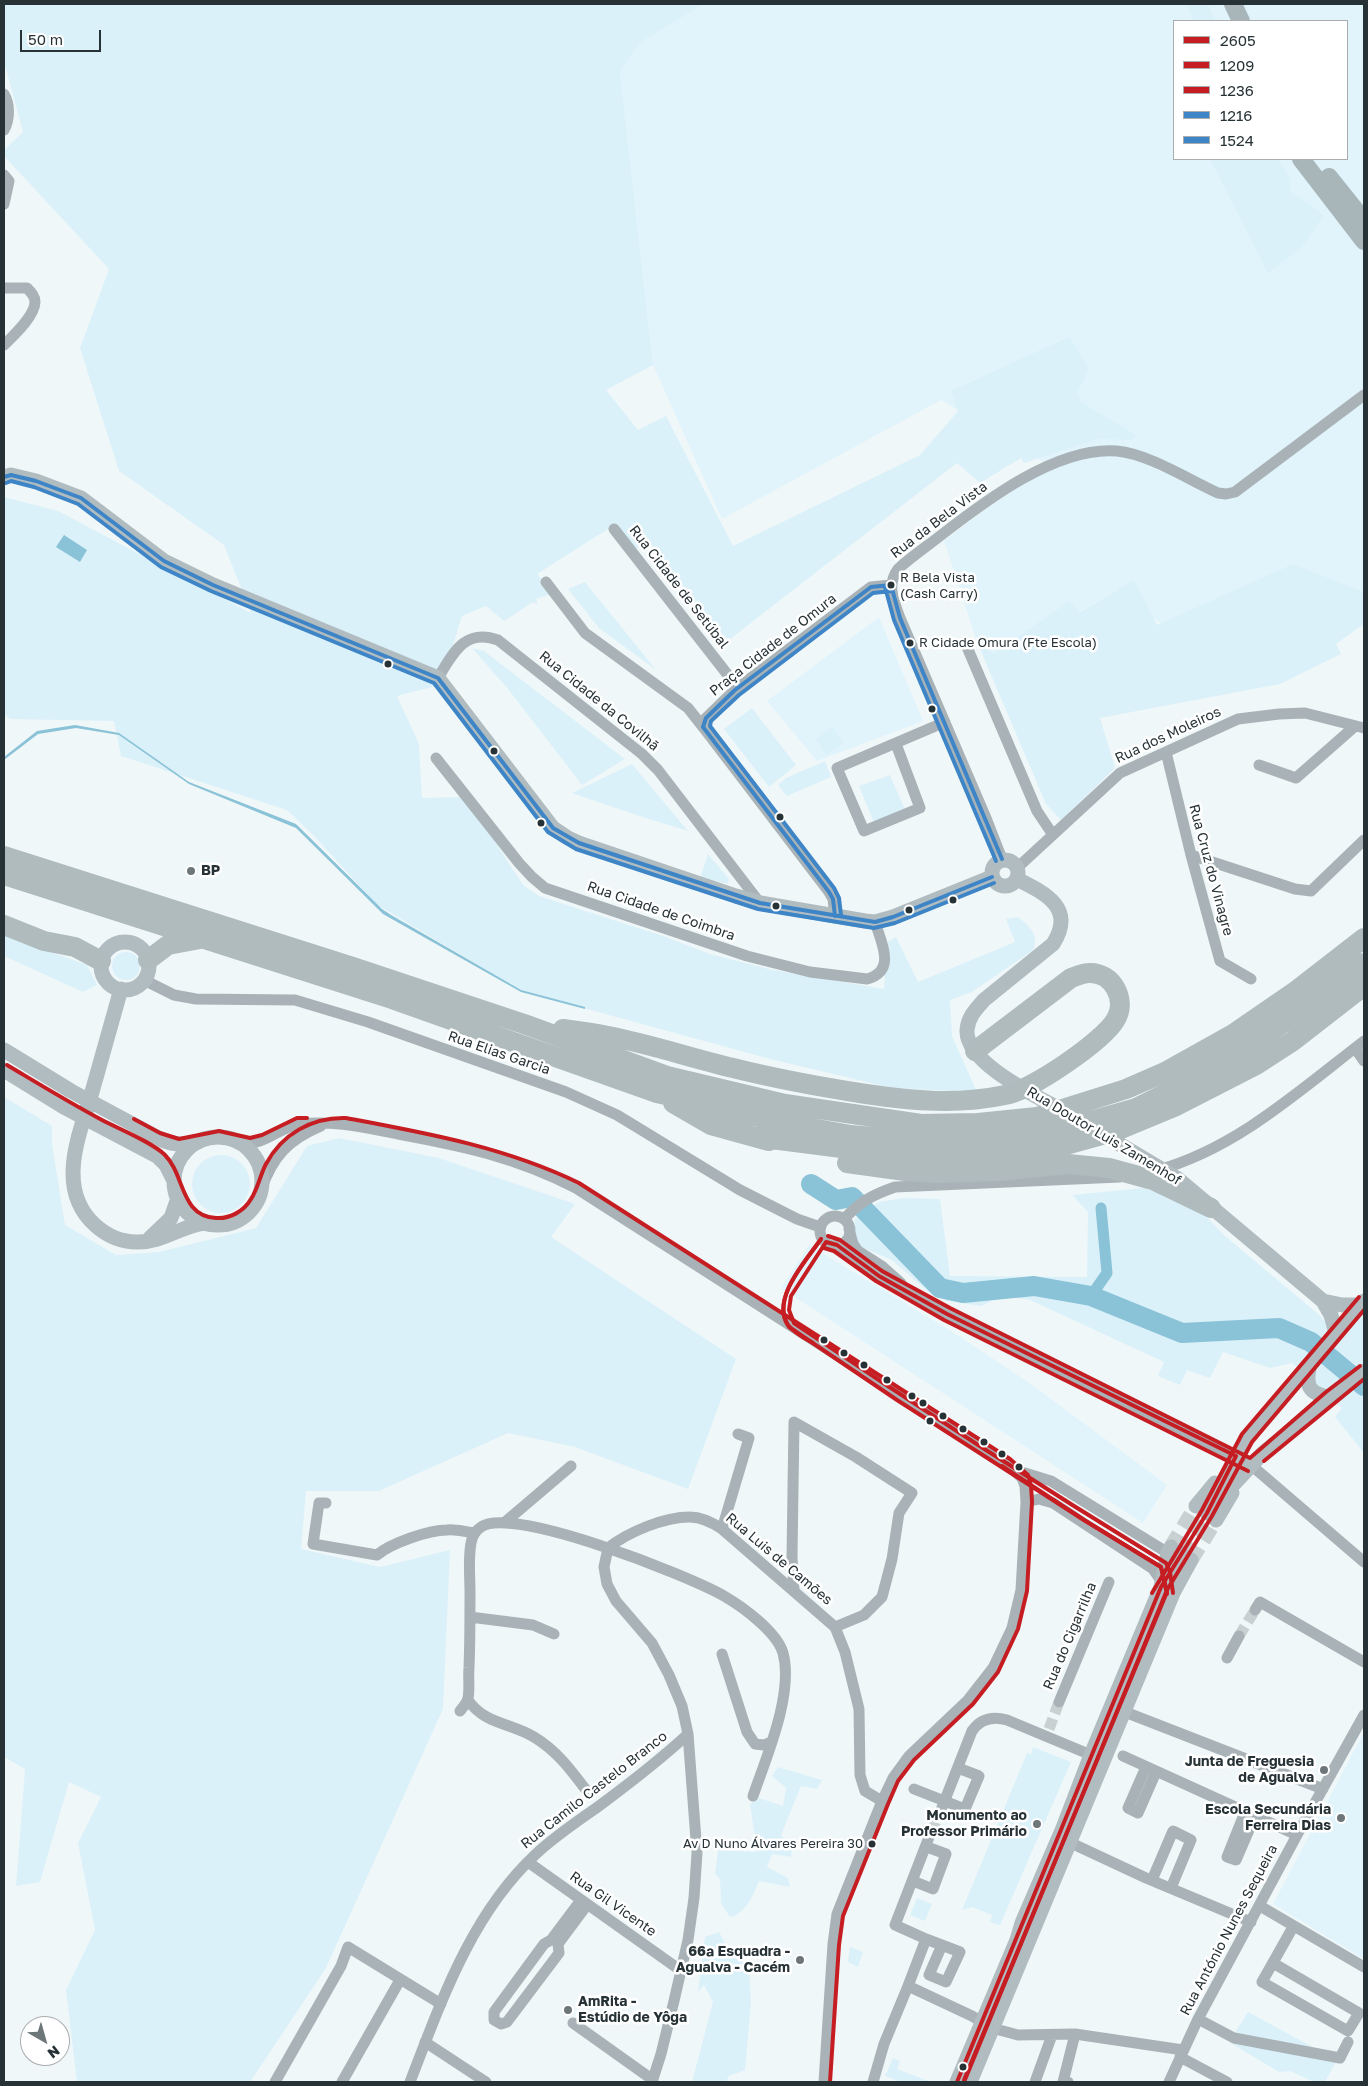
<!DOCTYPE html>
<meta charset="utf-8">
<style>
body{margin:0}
#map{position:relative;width:1368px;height:2086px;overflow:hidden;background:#f0f7f8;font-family:"Golos Text",sans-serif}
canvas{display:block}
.frame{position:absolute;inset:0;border:5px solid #273236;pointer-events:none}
.legend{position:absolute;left:1173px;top:20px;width:175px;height:140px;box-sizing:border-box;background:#fff;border:1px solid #a9adaf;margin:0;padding:6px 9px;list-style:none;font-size:15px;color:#273236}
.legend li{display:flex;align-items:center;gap:10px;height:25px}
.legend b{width:25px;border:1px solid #a9adaf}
.north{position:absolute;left:20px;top:2016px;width:50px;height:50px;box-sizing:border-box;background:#fff;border:1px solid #a9adaf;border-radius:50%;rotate:142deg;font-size:14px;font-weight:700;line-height:20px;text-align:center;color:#273236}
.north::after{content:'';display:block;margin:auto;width:18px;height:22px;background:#6d777a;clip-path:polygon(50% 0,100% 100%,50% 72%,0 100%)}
.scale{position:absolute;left:20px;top:30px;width:81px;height:22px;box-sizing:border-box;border:2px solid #273236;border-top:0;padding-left:6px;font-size:15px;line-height:18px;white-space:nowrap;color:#273236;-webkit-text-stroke:4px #fff;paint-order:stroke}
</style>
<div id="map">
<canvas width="1368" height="2086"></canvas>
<div class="frame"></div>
<ul class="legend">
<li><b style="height:6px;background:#c61d23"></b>2605</li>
<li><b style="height:6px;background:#c61d23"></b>1209</li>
<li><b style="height:6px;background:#c61d23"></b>1236</li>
<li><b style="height:6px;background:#3d85c6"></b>1216</li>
<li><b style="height:6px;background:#3d85c6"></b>1524</li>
</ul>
<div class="north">N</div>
<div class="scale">50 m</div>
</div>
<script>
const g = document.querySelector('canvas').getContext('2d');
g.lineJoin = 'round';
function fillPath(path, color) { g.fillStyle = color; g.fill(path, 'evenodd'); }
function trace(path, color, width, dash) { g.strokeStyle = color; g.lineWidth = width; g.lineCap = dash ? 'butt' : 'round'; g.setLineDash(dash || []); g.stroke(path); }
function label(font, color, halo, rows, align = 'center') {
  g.font = font + ' "Golos Text",sans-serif'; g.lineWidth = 5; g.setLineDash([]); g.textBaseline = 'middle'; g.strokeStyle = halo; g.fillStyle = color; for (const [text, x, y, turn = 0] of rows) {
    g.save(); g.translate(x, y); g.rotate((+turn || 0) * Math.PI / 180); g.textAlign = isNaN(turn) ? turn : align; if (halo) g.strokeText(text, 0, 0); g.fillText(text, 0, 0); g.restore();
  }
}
fillPath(new Path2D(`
 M 704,4 L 1364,4 L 1364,617 L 1193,643 L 1118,597 L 1118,589 L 1079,612 L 1069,601 L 994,653 L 977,642 L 944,541 L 984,510 L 1031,478 L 1055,469 L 941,400 L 722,519 L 653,365 L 620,72 L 640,43 ZM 1174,21 L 1347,21 L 1347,159 L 1174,159 Z
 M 879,617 L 923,721 L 817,761 L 767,701 Z
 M 809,1245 L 959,1336 L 1031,1384 L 1167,1485 L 1143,1523 L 781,1288 Z
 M 1364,1732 L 1364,1959 L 1273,1904 Z`), '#e1f4fb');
fillPath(new Path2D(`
 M 4,4 L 704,4 L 640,43 L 620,72 L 653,365 L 606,390 L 638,430 L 666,416 L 733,546 L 920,455 L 958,411 L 951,391 L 1069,337 L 1089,368 L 1078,392 L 1081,402 L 1136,435 L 1132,440 L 1098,439 L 1024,463 L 1021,458 L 980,483 L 957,463 L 725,643 L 653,546 L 633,548 L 616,524 L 537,574 L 554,593 L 536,599 L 538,605 L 533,602 L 504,621 L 486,606 L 462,616 L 447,664 L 444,684 L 397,696 L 419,744 L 422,798 L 466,797 L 523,885 L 539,896 L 663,936 L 710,954 L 773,970 L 884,989 L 887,942 L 896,937 L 918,982 L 1015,942 L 1006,919 L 1018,917 C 1029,926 1040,935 1033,950 L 972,992 L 950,1000 L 952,1036 L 977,1092 L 892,1088 L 770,1059 L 521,991 L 376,904 L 315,837 L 287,810 L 121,756 L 114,721 L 10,719 L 4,714 L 4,497 L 58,511 L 251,613 L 224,545 L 119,471 L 80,348 L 109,269 L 4,156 L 4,150 L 23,132 L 6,69 L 4,67 Z
 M 1187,4 L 1208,4 L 1215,21 L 1193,21 Z
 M 1210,159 L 1278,159 L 1291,180 L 1290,191 L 1324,215 L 1303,246 L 1268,273 Z
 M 1293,564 L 1364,592 L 1364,624 L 1336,644 L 1341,654 L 1280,684 L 1100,718 L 1115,768 L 1061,820 L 1046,804 L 977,642 L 994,653 L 1069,601 L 1080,612 L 1134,580 L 1157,625 Z
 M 585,582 L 656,670 L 599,628 L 568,589 Z
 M 472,648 L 484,651 L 625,759 L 582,785 L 508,689 Z
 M 752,708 L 796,765 L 769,787 L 724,729 Z
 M 832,727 L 844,743 L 826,755 L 816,739 Z
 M 825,761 L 831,777 L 787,796 L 778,785 L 786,778 Z
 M 632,764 L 688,831 L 633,814 L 572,793 Z
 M 890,775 L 906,812 L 875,825 L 859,786 Z
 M 708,854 L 729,879 L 728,884 L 700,878 Z
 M 4,931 L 42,949 L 87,965 L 97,985 L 83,992 L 4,956 Z
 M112 966a14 14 0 1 1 28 0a14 14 0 1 1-28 0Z
 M 4,1097 L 52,1126 L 52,1144 L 65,1225 L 116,1255 L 159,1252 L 256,1228 L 307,1146 L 339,1138 L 439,1158 L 575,1204 L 551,1237 L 736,1359 L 688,1489 L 575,1447 L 508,1433 L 379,1491 L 306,1491 L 301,1549 L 380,1567 L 450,1550 L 443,1709 L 326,1968 L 250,2082 L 77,2082 L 66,1990 L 95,1930 L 78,1843 L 101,1797 L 69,1782 L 40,1882 L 16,1886 L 25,1769 L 4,1757 Z
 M192 1184a29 29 0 1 1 58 0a29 29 0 1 1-58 0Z
 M 1163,1186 L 1198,1208 L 1225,1236 L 1317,1313 L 1340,1337 L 1364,1310 L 1364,1453 L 1335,1417 L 1342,1408 L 1292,1363 L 1270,1368 L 1223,1352 L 1210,1378 L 1187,1370 L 1180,1385 L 1158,1376 L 1164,1362 L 1030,1300 L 1002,1296 L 981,1306 L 947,1301 L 926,1290 L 892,1260 L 859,1246 L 854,1234 L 855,1219 L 879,1202 L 903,1198 L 940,1199 L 950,1276 L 1087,1277 L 1088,1212 L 1072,1195 Z
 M 1033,1747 L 1071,1762 L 1000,1925 L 990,1922 L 992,1915 L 972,1907 L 962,1910 L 1027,1753 L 1031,1754 Z
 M 778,1767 L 822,1780 L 817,1789 L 801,1786 L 781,1835 L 792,1848 L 791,1857 L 772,1854 L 767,1867 L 788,1878 L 790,1887 L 759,1881 C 753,1896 746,1913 730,1917 L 721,1903 L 720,1879 L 715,1874 L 718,1850 L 757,1852 L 750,1804 L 759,1798 L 783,1806 L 786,1788 L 772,1776 Z
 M 917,1898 L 932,1904 L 925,1921 L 910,1915 Z
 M 719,1932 L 732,1956 L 749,1963 L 751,2002 L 745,2070 L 729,2076 L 726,2082 L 692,2082 L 713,2002 L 704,1985 L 698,1992 L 705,1937 Z
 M 850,1947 L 863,1952 L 858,1967 L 848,1962 Z
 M 1248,2012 L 1337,2060 L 1325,2082 L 1314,2082 L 1290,2071 L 1279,2072 L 1229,2042 Z
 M 893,2058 L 900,2061 L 897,2069 L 931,2082 L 901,2082 L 885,2076 Z`), '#dbf1fa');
fillPath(new Path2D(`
 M 64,535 L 87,550 L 80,562 L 56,547 Z
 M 75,725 L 119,733 L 189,782 L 296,824 L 382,909 L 391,915 L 521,990 L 585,1007 L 585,1009 L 521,992 L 383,914 L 296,828 L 189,784 L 119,735 L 76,728 L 38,734 L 4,760 L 4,757 L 37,731 Z`), '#8ac2d7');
trace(new Path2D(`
 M 1091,1296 L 1107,1273 L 1101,1208`), '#8ac2d7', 11);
trace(new Path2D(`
 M 811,1184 L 836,1200 L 852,1197 L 940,1288 L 963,1293 L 1034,1286 L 1091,1296 L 1182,1333 L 1279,1328 L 1311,1342 L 1364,1386`), '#8ac2d7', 20);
trace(new Path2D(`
 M 1239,1636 L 1255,1610
 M 1049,1729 L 1059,1702
 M 931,1832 L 941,1810`), '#c8d0d1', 11, [11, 5.5]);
trace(new Path2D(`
 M 1171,1547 L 1196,1506
 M 1181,1553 L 1207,1513
 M 1191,1560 L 1216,1520`), '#c8d0d1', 15, [15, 8]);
trace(new Path2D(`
 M 4,94 C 10,104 10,119 4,130
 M 4,175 L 9,181 L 4,204
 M 4,288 L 27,288 C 31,292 35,296 35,302 C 35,316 13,336 4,345
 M 614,529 L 738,688
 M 546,582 L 585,633 L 688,708 L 703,727
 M 967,647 L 1037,811 L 1053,835
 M 438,678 C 453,653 465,628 498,640 L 642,754 L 658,770 L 760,903
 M 896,744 L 920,808 L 864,831 L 837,768 L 945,722
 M 1166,752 L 1191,855 L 1220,961 L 1251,979
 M 436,758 L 519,863 L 532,877 L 545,888 L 747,956 L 810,972 L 867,979 C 897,971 881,942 875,922
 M 1259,765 L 1296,778 L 1354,727
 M 1191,855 L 1295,889 L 1311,891 L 1364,840
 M 1002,859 L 986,818 L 900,618 C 894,601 886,585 898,569 C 911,557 926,547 940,536 C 985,501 1057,446 1117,451 C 1149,454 1189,480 1218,493 L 1226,494 L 1235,492 L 1364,395
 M 1017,868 L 1120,773 L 1238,719 L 1279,714 L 1305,713 L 1364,728
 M 835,916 L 833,899 L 829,892 L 703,727 L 706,718 L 735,690 L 871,587 L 891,585
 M 144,980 L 174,995 L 196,999 L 295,1000 L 368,1022 L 566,1092 L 617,1115 L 740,1190 L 797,1219 L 820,1227
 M 1355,1048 L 1364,1061
 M 244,1144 C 265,1144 280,1127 300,1124 C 334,1120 366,1128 398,1134 C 463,1146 516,1157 576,1188 L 1007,1464 L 1022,1478 L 1025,1486 L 1026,1502 L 1021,1590 L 1012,1628 L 993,1668 L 968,1700 L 909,1756 L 893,1778 L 882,1801 L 837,1914 L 833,1944 L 824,2082
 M 1158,1170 C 1237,1148 1300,1090 1364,1041
 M 261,1190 C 273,1156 288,1140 321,1126
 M820 1231a15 15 0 1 1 30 0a15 15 0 1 1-30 0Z
 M 844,1219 C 861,1201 872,1195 895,1187 L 1120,1177
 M 849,1229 L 853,1244 L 858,1251 L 883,1267 L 901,1283
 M 837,1245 L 879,1276 L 947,1314 L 1251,1465 L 1364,1562
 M 1015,1470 L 1051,1481 L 1168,1553
 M 1026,1502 L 1039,1499 L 1053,1503 L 1153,1569 L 1160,1579 L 1161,1587
 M 326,1503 L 319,1503 L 313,1544 L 377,1555 C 391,1543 429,1530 447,1530 C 456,1529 466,1532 475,1533
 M 504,1523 L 571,1466
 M 722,1529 L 749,1438 L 738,1434
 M 794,1589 L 792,1557 L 794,1422 L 856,1457 L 912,1493 L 899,1513 L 892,1559 L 882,1597 L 864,1615 L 835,1627
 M 1255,1610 L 1260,1602 L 1364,1662
 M 470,1617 L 533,1625 L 554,1634
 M 722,1654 L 747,1732 L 755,1744 L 764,1745 L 771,1742
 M 1227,1658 L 1239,1636
 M 468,1700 C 484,1724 511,1723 534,1737 C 556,1750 571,1770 586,1790
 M 1059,1702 L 1109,1582
 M 460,1711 C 463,1707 467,1703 468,1698 C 470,1689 468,1678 469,1668 C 470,1643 470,1618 470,1592 C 470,1576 468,1559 471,1543 C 472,1537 475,1531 481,1527 C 512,1505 689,1576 724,1596 C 743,1607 777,1632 783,1653 C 794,1694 766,1758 753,1796
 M 1117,1715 L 1125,1712 L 1323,1789
 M 1123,1756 L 1297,1835
 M 1146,1767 L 1128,1808 L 1138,1813 L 1156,1772
 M 914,1789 L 965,1809 L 979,1776 L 958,1768
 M 941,1810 L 972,1731 C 981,1718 993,1716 1007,1720 L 1091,1755
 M 1245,1812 L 1227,1857 L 1236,1860 L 1255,1816
 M 1067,1835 L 1071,1843 L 1146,1878 L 1251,1922
 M 528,1862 L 680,1970
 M 1152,1880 L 1173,1831 L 1191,1840 L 1171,1888
 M 913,1881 L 933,1889 L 946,1854 L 927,1847
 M 581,1900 L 551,1940 L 544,1944 L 494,2012 L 494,2020 L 501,2024 L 507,2022 L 559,1953 L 558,1944 L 587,1905
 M 1260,1906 L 1364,1967
 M 926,1939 L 960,1952 L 946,1982 L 929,1975 L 942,1945
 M 1273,1963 L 1359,2013 L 1348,2031 L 1262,1982 L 1293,1927
 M 908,1986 L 926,1939 L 895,1925 L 931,1832
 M 1198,2019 L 1234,2038 L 1340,2058 L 1348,2042
 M 573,2023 L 653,2080
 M 425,2042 L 486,2082
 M 1180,2057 L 1227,2082
 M 275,2082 L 341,1966 L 348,1947 L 441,2004
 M 342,2082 L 400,1980
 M 410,2082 C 441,2002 471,1914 536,1854 C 555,1836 578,1821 599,1806 C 630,1783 660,1760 688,1734
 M 652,2082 L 661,2054 L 674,2001 L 688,1940 L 694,1898 L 697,1853 L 688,1734 L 682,1706 L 669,1675 L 652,1643 L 616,1601 L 607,1584 L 604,1567 L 608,1548 C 628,1532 664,1517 690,1517 C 702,1517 713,1523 722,1529 L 835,1627 L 845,1652 L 859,1709 L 860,1775 L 865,1791 L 882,1801
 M 873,2082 L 884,2044 L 908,1986 L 972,2016 L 992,2028 L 1018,2035 L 1075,2034 L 1183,2050
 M 1035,2082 L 1052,2035
 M 1068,2082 L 1063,2082 L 1075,2034
 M 1169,2082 L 1198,2019 L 1297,1835 L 1364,1715`), '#a9b3b7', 11);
trace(new Path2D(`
 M 4,477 L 11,475 L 36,481 L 81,498 L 164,561 L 213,585 L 438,678 L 553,828 L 568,838 L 579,843 L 736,896 L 760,903 L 865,921 L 875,922 L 893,917 L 992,877
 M992 873a13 13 0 1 1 26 0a13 13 0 1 1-26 0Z
 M 1017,879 C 1045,893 1076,908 1053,944 L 984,1000 C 976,1009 968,1017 967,1030 C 965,1064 1041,1098 1067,1113
 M101 966a24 24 0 1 1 48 0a24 24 0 1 1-48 0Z
 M 121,989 C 112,1021 103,1053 94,1085 C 82,1129 53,1187 95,1225 C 106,1235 121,1242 137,1242 C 162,1243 182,1225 206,1223
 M 4,1050 L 71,1091 L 162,1140 C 174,1145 183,1145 196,1142
 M 4,1070 L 64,1107 L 157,1156 L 166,1165 L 174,1181
 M 1099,1132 L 1178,1179 L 1323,1301 L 1331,1315 L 1336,1333
 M174 1181a44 44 0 1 1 88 0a44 44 0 1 1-88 0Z
 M 150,1238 L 171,1218 L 178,1198
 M 1323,1301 L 1342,1305 L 1361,1305
 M 1310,1364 C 1305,1385 1308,1394 1330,1397
 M 1220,1499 L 1262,1454 L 1364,1371
 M 1196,1506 L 1215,1483
 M 1207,1513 L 1247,1438 L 1364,1301
 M 1216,1520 L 1232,1493
 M 1177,1577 L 1181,1553
 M 957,2082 L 1017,1940 L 1022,1923 L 1063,1828 L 1091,1755 L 1161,1587 L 1168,1553 L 1171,1547
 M 970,2082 L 1173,1593 L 1191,1560`), '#b1bcc1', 15);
trace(new Path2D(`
 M 1233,4 L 1241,21
 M 1301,159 L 1364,241
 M 1329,177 L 1364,221`), '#a9b6b9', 18);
trace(new Path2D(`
 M 4,856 L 353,967 L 524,1024 L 667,1076 L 785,1104 L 921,1124 L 978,1123 L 1037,1117 L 1126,1089 L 1165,1072 L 1233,1034 L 1297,990 L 1364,938
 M 4,875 L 392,999 L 657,1093 L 788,1124 L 851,1135 L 921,1142 L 979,1142 L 1034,1137 L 1136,1108 L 1175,1089 L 1242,1051 L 1310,1005 L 1364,963
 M 4,925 L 44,941 L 75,947 L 101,961
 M 148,960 L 168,945 L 200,939
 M 563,1029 C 578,1031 593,1033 608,1036 C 650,1044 691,1058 733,1068 C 777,1079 821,1087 866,1094 C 913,1101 958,1105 1005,1095 C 1030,1091 1104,1041 1116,1019 C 1127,1000 1113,972 1089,973 C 1083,973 1077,976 1071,978 L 975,1051
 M 673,1103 L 711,1125 L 769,1141
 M 756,1137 L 919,1158 L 986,1157 L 1051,1149 L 1116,1131 L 1174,1107 L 1256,1065 L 1293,1041 L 1364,986
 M 847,1163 L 905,1171 L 937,1173 L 999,1171 L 1068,1164 L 1109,1168 L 1153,1180 L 1211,1208`), '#afbbbd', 20);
trace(new Path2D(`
 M 826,1242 L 791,1296 L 789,1310 L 794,1323 C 916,1406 1040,1486 1166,1563 L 1170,1572 L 1173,1593
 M 826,1242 L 837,1245 L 879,1276 L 947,1314 L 1236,1456
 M 957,2082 L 1161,1587 L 1207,1513 L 1236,1456`), '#c61d23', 4);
trace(new Path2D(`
 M 821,1239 C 805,1263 770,1298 789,1327 L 897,1400 L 1084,1520 L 1161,1567 L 1167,1594
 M 824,1248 L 834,1251 L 876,1281 L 944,1320 L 1248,1471
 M 1264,1461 L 1364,1379
 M 964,2082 L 1167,1590 L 1212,1516 L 1252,1442 L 1364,1310`), '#c61d23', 4);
trace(new Path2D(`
 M 7,1065 C 39,1084 70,1103 102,1120 C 119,1129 152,1142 165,1155 C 185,1175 180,1216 216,1218 C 230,1219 244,1211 251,1199 C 258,1189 260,1175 266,1164 C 282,1134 312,1117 346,1118 C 426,1133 505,1147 579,1183 L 1010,1459 L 1028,1475 L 1031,1485 L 1032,1502 L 1027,1591 L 1018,1629 L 998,1672 L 973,1704 L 914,1760 L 898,1781 L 888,1804 L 843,1916 L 839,1945 L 830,2082
 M 134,1119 L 160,1133 L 179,1139 L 219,1131 L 250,1138 L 262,1135 L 297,1118 L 307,1118
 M 828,1236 L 840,1240 L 882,1271 L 950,1308 L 1250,1458 L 1326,1392 L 1360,1366
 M 813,1343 C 804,1338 794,1333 788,1325 C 770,1300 807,1259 821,1239
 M 1152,1593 L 1202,1510 L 1242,1434 L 1359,1297
 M 964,2080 L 1167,1592 L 1161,1567 L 1084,1520 L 1002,1466`), '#c61d23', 4);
trace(new Path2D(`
 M 4,477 L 11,475 L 36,481 L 81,498 L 164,561 L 213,585 L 438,678 L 553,828 L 579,843 L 760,903 L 875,922 L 893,917 L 992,877
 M 891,585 L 900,618 L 1002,859
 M 835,916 L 833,899 L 829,892 L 703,727 L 706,718 L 735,690 L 871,587 L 891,585`), '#3d85c6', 4);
trace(new Path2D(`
 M 6,483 L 11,481 L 34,487 L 78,504 L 161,567 L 211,591 L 434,683 L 548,832 L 576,849 L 758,909 L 874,928 L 895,923 L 994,883
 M 885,587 L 894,620 L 996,861
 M 841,915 L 839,898 L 834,888 L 710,726 L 711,721 L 739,695 L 873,593 L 892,591`), '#3d85c6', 4);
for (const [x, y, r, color] of [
 [891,585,4.5,"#273236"],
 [910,643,4.5,"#273236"],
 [388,664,4.5,"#273236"],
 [932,709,4.5,"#273236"],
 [494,751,4.5,"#273236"],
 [780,817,4.5,"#273236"],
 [541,823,4.5,"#273236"],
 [191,871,5,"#6d777a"],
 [953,900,4.5,"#273236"],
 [776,906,4.5,"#273236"],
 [909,910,4.5,"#273236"],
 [824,1340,4.5,"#273236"],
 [844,1353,4.5,"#273236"],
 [864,1365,4.5,"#273236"],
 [887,1380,4.5,"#273236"],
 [912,1396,4.5,"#273236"],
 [923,1403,4.5,"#273236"],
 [943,1416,4.5,"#273236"],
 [930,1421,4.5,"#273236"],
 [963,1429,4.5,"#273236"],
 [984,1442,4.5,"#273236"],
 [1002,1454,4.5,"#273236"],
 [1019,1467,4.5,"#273236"],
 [1324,1770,5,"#6d777a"],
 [1341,1818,5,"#6d777a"],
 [1037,1824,5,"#6d777a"],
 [872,1844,4.5,"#273236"],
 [800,1960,5,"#6d777a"],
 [568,2010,5,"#6d777a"],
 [963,2067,4.5,"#273236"]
]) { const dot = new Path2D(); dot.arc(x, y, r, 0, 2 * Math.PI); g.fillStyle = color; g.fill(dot); trace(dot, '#fff', 2); }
label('13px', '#273236', '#fff', [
 ["R Bela Vista",900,578],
 ["(Cash Carry)",900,594],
 ["R Cidade Omura (Fte Escola)",919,643],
 ["Av D Nuno Álvares Pereira 30",863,1844,"right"]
], 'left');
label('14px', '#273236', '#fff', [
 ["Rua da Bela Vista",939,520,-37],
 ["Rua Cidade de Setúbal",679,587,52],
 ["Praça Cidade de Omura",773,645,-38],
 ["Rua Cidade da Covilhã",599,701,39],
 ["Rua dos Moleiros",1168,735,-25],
 ["Rua Cruz do Vinagre",1211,870,75],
 ["Rua Cidade de Coimbra",661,911,19],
 ["Rua Elias Garcia",499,1053,19],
 ["Rua Doutor Luis Zamenhof",1104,1136,31],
 ["Rua Luis de Camões",779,1559,40],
 ["Rua do Cigarrilha",1070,1636,-67],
 ["Rua Camilo Castelo Branco",594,1790,-38],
 ["Rua Gil Vicente",613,1904,35],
 ["Rua António Nunes Sequeira",1229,1930,-62]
]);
label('bold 14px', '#273236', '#fff', [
 ["BP",201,871,"left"],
 ["Junta de Freguesia",1314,1762],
 ["de Agualva",1314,1778],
 ["Escola Secundária",1331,1810],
 ["Ferreira Dias",1331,1826],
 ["Monumento ao",1027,1816],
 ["Professor Primário",1027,1832],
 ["66ª Esquadra -",790,1952],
 ["Agualva - Cacém",790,1968],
 ["AmRita -",578,2002,"left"],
 ["Estúdio de Yôga",578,2018,"left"]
], 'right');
</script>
